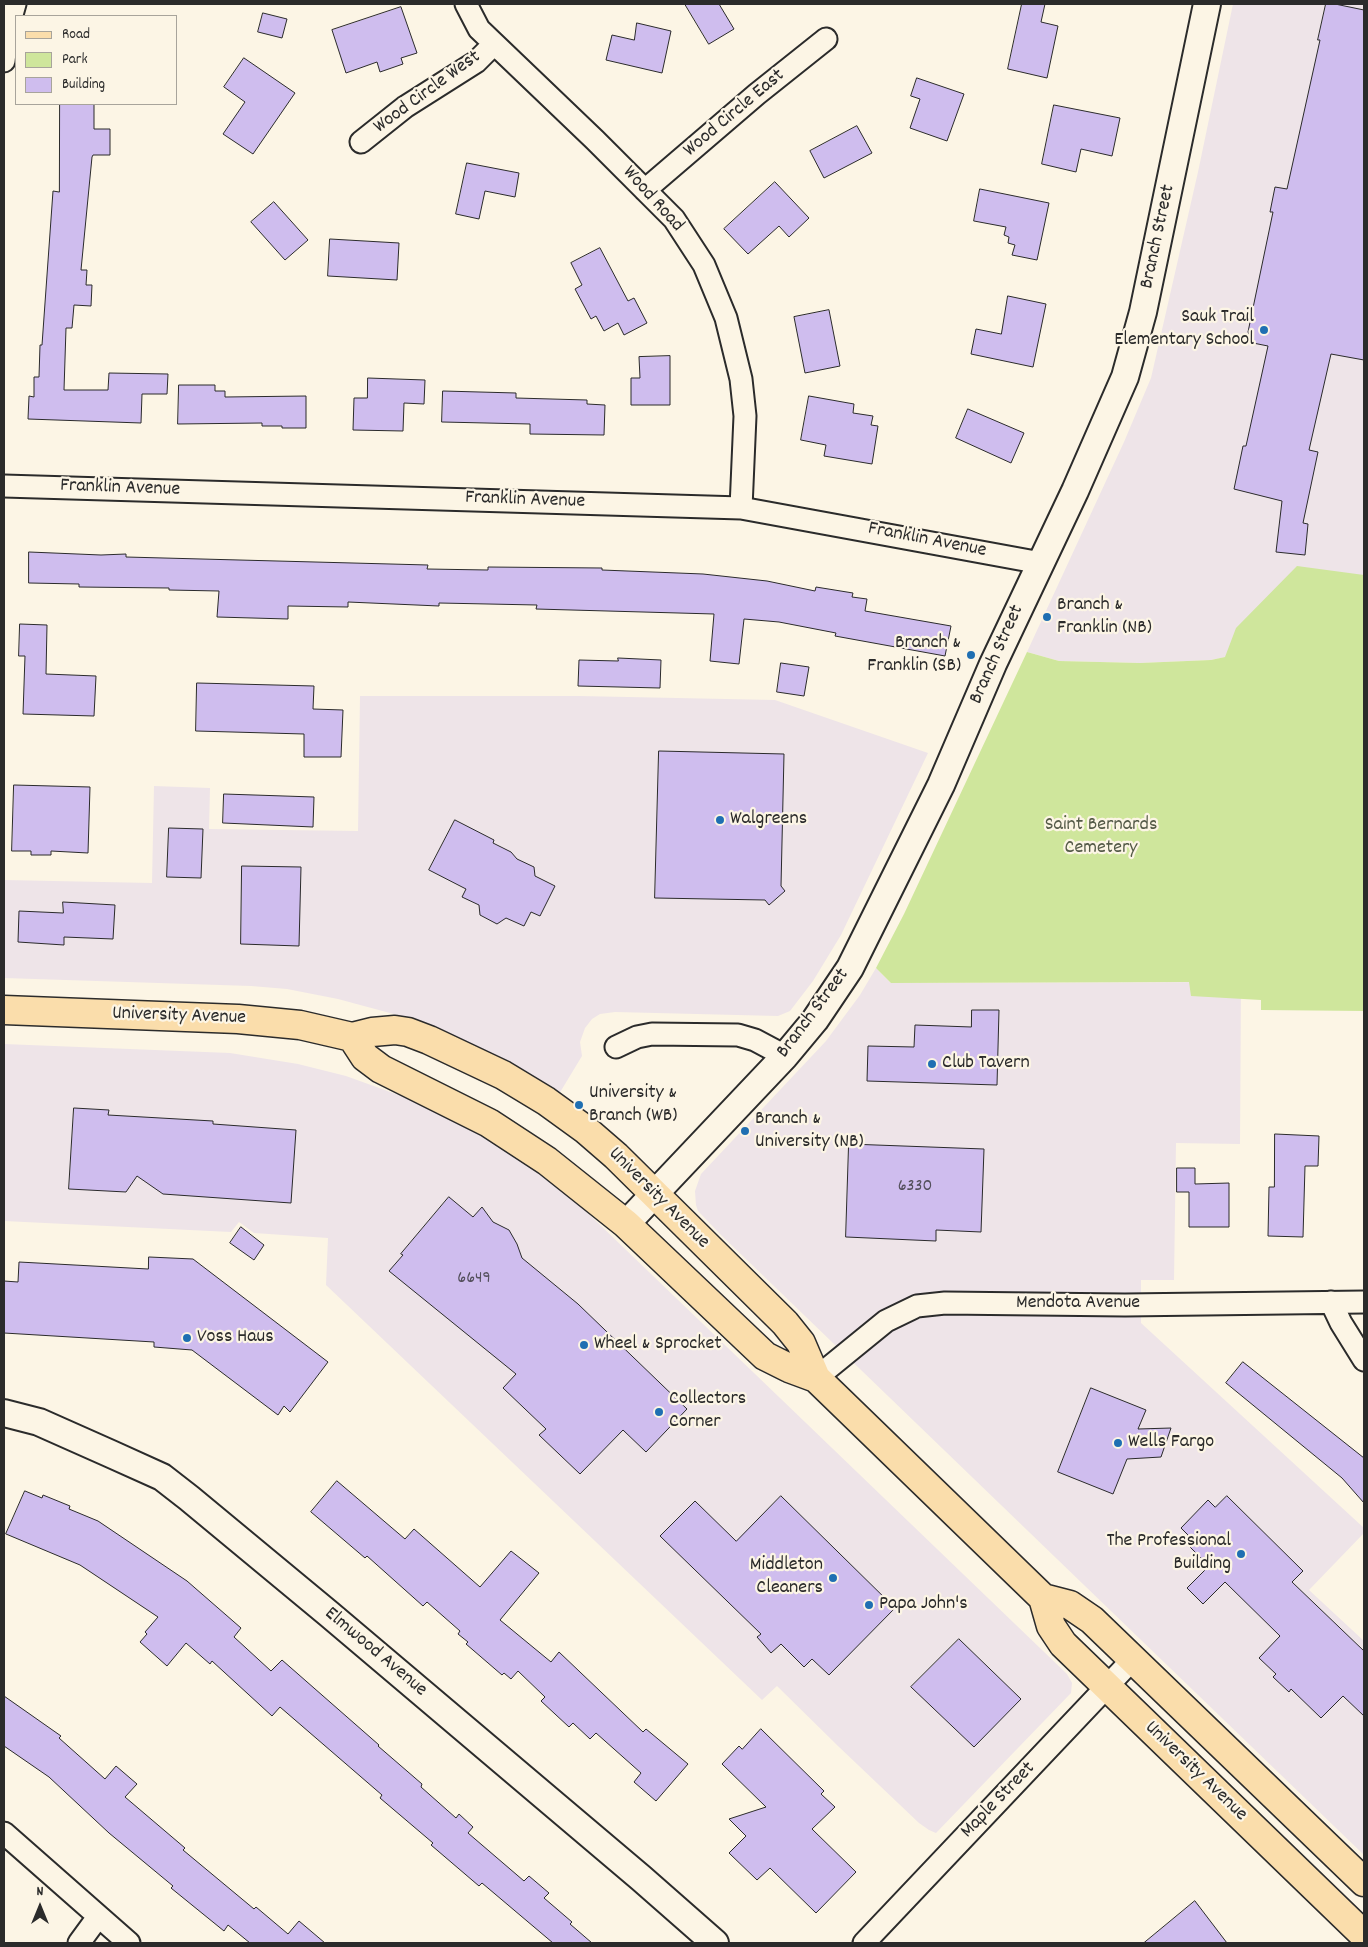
<!DOCTYPE html>
<style>
body{margin:0}
#map{position:relative;width:1368px;height:1947px;overflow:hidden;background:#fcf5e5;font-family:Dekko,sans-serif}
canvas{display:block}
.frame{position:absolute;inset:0;border:5px solid #2b2b2b;pointer-events:none}
.legend{position:absolute;left:15px;top:15px;width:162px;height:90px;box-sizing:border-box;background:#fcf5e5;border:1px solid #a8a49b;margin:0;padding:6px 9px;list-style:none;font-size:15px;color:#2b2b2b}
.legend li{display:flex;align-items:center;gap:10px;height:25px}
.legend b{width:25px;border:1px solid #a8a49b}
.north{position:absolute;left:15px;top:1882px;width:50px;height:50px;-webkit-text-stroke:4px #fcf5e5;paint-order:stroke;rotate:0deg;font-size:14px;font-weight:700;line-height:20px;text-align:center;color:#2b2b2b}
.north::after{content:'';display:block;margin:auto;width:18px;height:22px;background:#2b2b2b;clip-path:polygon(50% 0,100% 100%,50% 72%,0 100%)}
</style>
<div id="map">
<canvas width="1368" height="1947"></canvas>
<div class="frame"></div>
<ul class="legend">
<li><b style="height:6px;background:#faddab"></b>Road</li>
<li><b style="height:14px;background:#cfe69c"></b>Park</li>
<li><b style="height:14px;background:#cfbdee"></b>Building</li>
</ul>
<div class="north">N</div>
</div>
<script>
const g = document.querySelector('canvas').getContext('2d');
g.lineJoin = 'round';
function fillPath(path, color) { g.fillStyle = color; g.fill(path, 'evenodd'); }
function trace(path, color, width, dash) { g.strokeStyle = color; g.lineWidth = width; g.lineCap = dash ? 'butt' : 'round'; g.setLineDash(dash || []); g.stroke(path); }
function label(font, color, halo, rows, align = 'center') {
  g.font = font + ' Dekko,sans-serif'; g.lineWidth = 4.5; g.setLineDash([]); g.textBaseline = 'middle'; g.strokeStyle = halo; g.fillStyle = color; for (const [text, x, y, turn = 0] of rows) {
    g.save(); g.translate(x, y); g.rotate((+turn || 0) * Math.PI / 180); g.textAlign = isNaN(turn) ? turn : align; if (halo) g.strokeText(text, 0, 0); g.fillText(text, 0, 0); g.restore();
  }
}
fillPath(new Path2D(`
 M 1233,4 L 1364,4 L 1364,634 L 1299,642 L 1211,660 L 1140,663 L 1059,661 L 1027,652 L 1124,442 L 1151,378 L 1198,172 Z
 M 360,696 L 579,696 L 775,700 L 928,753 L 841,935 L 813,981 L 790,1011 L 778,1016 L 615,1012 L 600,1014 L 592,1019 L 585,1028 L 580,1042 L 582,1056 L 559,1094 L 511,1064 L 455,1036 L 401,1016 L 338,999 L 287,989 L 251,986 L 4,978 L 4,880 L 152,883 L 154,786 L 210,788 L 209,829 L 358,831 Z
 M 876,968 L 891,983 L 1241,982 L 1240,1144 L 1176,1143 L 1174,1280 L 1141,1280 L 1141,1323 L 1364,1528 L 1364,1533 L 1309,1590 L 1364,1641 L 1364,1855 L 721,1235 L 698,1211 L 696,1205 L 695,1191 L 701,1174 L 826,1041 L 860,995 Z
 M 4,1044 L 230,1053 L 298,1064 L 346,1076 L 429,1106 L 514,1153 L 571,1197 L 1067,1674 L 1072,1683 L 1071,1693 L 936,1833 L 929,1830 L 919,1823 L 838,1746 L 777,1686 L 762,1700 L 326,1285 L 328,1238 L 254,1233 L 239,1222 L 231,1232 L 4,1221 Z`), '#eee4e8');
fillPath(new Path2D(`
 M 1297,566 L 1364,575 L 1364,1011 L 1261,1010 L 1261,1000 L 1191,996 L 1189,982 L 891,983 L 876,968 L 904,914 L 1027,652 L 1059,661 L 1140,663 L 1211,660 L 1225,657 L 1236,628 Z`), '#cfe69c');
const building = new Path2D(`
 M 685,4 L 719,4 L 734,29 L 709,44 Z
 M 1022,4 L 1045,4 L 1041,22 L 1058,26 L 1047,78 L 1008,69 Z
 M 1326,4 L 1335,4 L 1364,10 L 1364,360 L 1331,354 L 1309,450 L 1318,452 L 1303,523 L 1308,524 L 1305,555 L 1276,552 L 1282,501 L 1234,489 L 1243,446 L 1246,446 L 1268,346 L 1253,343 L 1248,332 L 1273,212 L 1270,212 L 1275,187 L 1287,189 L 1320,40 L 1318,40 Z
 M 401,7 L 417,53 L 401,58 L 403,64 L 380,72 L 377,62 L 346,73 L 332,30 Z
 M 263,13 L 287,19 L 282,38 L 258,32 Z
 M 637,23 L 671,31 L 662,73 L 606,60 L 612,35 L 634,40 Z
 M 244,58 L 295,93 L 253,154 L 223,134 L 245,102 L 224,87 Z
 M 917,78 L 964,94 L 947,141 L 910,128 L 920,99 L 911,96 Z
 M 60,104 L 94,104 L 94,129 L 110,129 L 110,155 L 93,155 L 92,157 L 81,270 L 87,270 L 86,285 L 92,285 L 91,306 L 74,305 L 72,328 L 66,328 L 64,390 L 108,390 L 109,373 L 168,374 L 167,394 L 142,394 L 141,423 L 28,419 L 29,396 L 34,397 L 34,377 L 39,377 L 40,345 L 42,345 L 53,191 L 59,192 Z
 M 1054,105 L 1120,118 L 1112,156 L 1081,149 L 1076,172 L 1042,164 Z
 M 857,126 L 872,153 L 824,178 L 810,151 Z
 M 467,163 L 519,173 L 515,197 L 485,191 L 479,219 L 456,214 Z
 M 775,182 L 809,218 L 789,237 L 779,226 L 748,254 L 724,229 Z
 M 980,189 L 1049,203 L 1037,260 L 1012,255 L 1015,245 L 1008,243 L 1009,237 L 1004,235 L 1006,227 L 974,221 Z
 M 274,202 L 308,240 L 285,260 L 251,222 Z
 M 330,239 L 399,243 L 397,280 L 328,276 Z
 M 600,248 L 628,301 L 634,298 L 647,323 L 624,335 L 618,323 L 604,331 L 596,316 L 591,319 L 575,289 L 582,285 L 571,263 Z
 M 1008,296 L 1046,304 L 1033,367 L 971,354 L 976,329 L 1001,334 Z
 M 829,310 L 840,366 L 805,373 L 794,317 Z
 M 670,356 L 670,405 L 631,405 L 631,378 L 640,378 L 639,357 Z
 M 368,378 L 425,380 L 424,404 L 404,403 L 403,431 L 353,430 L 354,398 L 367,398 Z
 M 179,385 L 215,385 L 215,391 L 225,391 L 225,397 L 306,396 L 306,428 L 282,428 L 282,426 L 262,426 L 262,423 L 178,424 Z
 M 443,391 L 516,393 L 516,398 L 587,400 L 587,404 L 605,405 L 604,435 L 530,434 L 530,424 L 442,422 Z
 M 809,396 L 854,404 L 853,413 L 873,416 L 871,425 L 878,426 L 872,464 L 824,456 L 826,445 L 801,440 Z
 M 968,409 L 1024,433 L 1011,463 L 956,438 Z
 M 29,552 L 101,555 L 126,554 L 126,557 L 428,565 L 427,569 L 488,570 L 488,567 L 602,568 L 602,570 L 703,574 L 767,581 L 815,591 L 816,587 L 853,593 L 852,597 L 867,599 L 865,611 L 951,626 L 945,656 L 835,636 L 836,633 L 779,622 L 744,619 L 739,664 L 710,661 L 714,614 L 536,609 L 537,605 L 439,603 L 439,606 L 348,602 L 348,607 L 288,606 L 288,619 L 217,617 L 219,591 L 169,590 L 169,588 L 79,587 L 79,584 L 29,583 Z
 M 20,624 L 47,625 L 46,674 L 96,676 L 94,716 L 23,714 L 25,656 L 19,656 Z
 M 618,658 L 661,660 L 660,688 L 578,686 L 579,660 L 618,661 Z
 M 781,663 L 809,667 L 804,696 L 777,692 Z
 M 197,683 L 314,686 L 313,709 L 343,710 L 341,757 L 304,757 L 304,734 L 196,731 Z
 M 659,751 L 784,754 L 781,886 L 785,891 L 769,905 L 765,900 L 655,898 Z
 M 14,785 L 90,787 L 88,853 L 51,851 L 51,855 L 31,855 L 31,851 L 12,851 Z
 M 224,794 L 314,797 L 313,827 L 223,823 Z
 M 455,820 L 494,840 L 493,843 L 511,852 L 517,859 L 534,867 L 535,876 L 555,886 L 540,916 L 531,912 L 524,926 L 506,918 L 497,924 L 480,915 L 479,905 L 462,897 L 466,889 L 429,870 Z
 M 169,828 L 203,829 L 201,878 L 167,877 Z
 M 242,866 L 301,867 L 299,946 L 241,944 Z
 M 63,902 L 115,905 L 113,939 L 64,937 L 64,945 L 18,942 L 19,911 L 63,913 Z
 M 972,1010 L 999,1010 L 997,1085 L 867,1081 L 868,1046 L 914,1047 L 915,1025 L 971,1027 Z
 M 74,1108 L 109,1110 L 108,1115 L 213,1121 L 213,1124 L 296,1130 L 291,1203 L 163,1194 L 137,1176 L 126,1192 L 69,1189 Z
 M 1275,1134 L 1319,1136 L 1318,1166 L 1305,1166 L 1303,1237 L 1268,1236 L 1269,1187 L 1274,1187 Z
 M 849,1144 L 984,1149 L 981,1232 L 936,1230 L 936,1241 L 846,1237 Z
 M 1177,1168 L 1195,1168 L 1195,1184 L 1229,1183 L 1229,1227 L 1189,1227 L 1189,1192 L 1177,1192 Z
 M 449,1197 L 473,1217 L 482,1207 L 493,1222 L 509,1230 L 517,1244 L 522,1258 L 578,1304 L 687,1409 L 646,1452 L 623,1430 L 580,1474 L 539,1435 L 546,1429 L 503,1388 L 516,1374 L 389,1271 L 403,1255 L 401,1254 Z
 M 241,1227 L 264,1245 L 254,1260 L 230,1243 Z
 M 149,1257 L 193,1259 L 328,1362 L 290,1412 L 284,1406 L 278,1415 L 192,1350 L 154,1347 L 154,1342 L 4,1333 L 4,1281 L 18,1282 L 19,1262 L 148,1269 Z
 M 1243,1362 L 1364,1458 L 1364,1503 L 1342,1478 L 1226,1383 Z
 M 1091,1388 L 1146,1410 L 1138,1429 L 1171,1428 L 1161,1457 L 1127,1459 L 1113,1494 L 1058,1472 Z
 M 337,1481 L 405,1539 L 414,1529 L 480,1587 L 511,1551 L 539,1573 L 500,1620 L 551,1662 L 559,1652 L 643,1732 L 646,1729 L 688,1764 L 656,1801 L 634,1782 L 641,1773 L 596,1733 L 590,1739 L 573,1723 L 569,1727 L 541,1701 L 545,1697 L 518,1671 L 511,1679 L 504,1673 L 502,1675 L 466,1644 L 468,1642 L 458,1634 L 460,1631 L 427,1602 L 423,1606 L 367,1556 L 365,1558 L 311,1512 Z
 M 25,1491 L 42,1498 L 43,1495 L 70,1506 L 69,1509 L 98,1521 L 187,1581 L 241,1628 L 234,1637 L 271,1671 L 282,1660 L 379,1745 L 378,1746 L 422,1784 L 421,1787 L 456,1818 L 459,1814 L 473,1827 L 468,1833 L 524,1881 L 529,1876 L 549,1893 L 544,1898 L 572,1922 L 570,1924 L 592,1943 L 553,1943 L 482,1883 L 479,1886 L 431,1845 L 433,1843 L 380,1798 L 382,1795 L 280,1707 L 272,1716 L 212,1661 L 210,1664 L 186,1643 L 167,1666 L 140,1642 L 147,1634 L 145,1632 L 158,1617 L 80,1565 L 6,1534 Z
 M 781,1496 L 895,1608 L 829,1675 L 812,1659 L 804,1667 L 781,1644 L 771,1653 L 757,1637 L 761,1634 L 660,1536 L 695,1501 L 736,1541 Z
 M 1227,1496 L 1303,1571 L 1292,1582 L 1364,1651 L 1364,1716 L 1343,1696 L 1321,1718 L 1291,1689 L 1289,1692 L 1273,1677 L 1276,1674 L 1259,1658 L 1280,1636 L 1225,1582 L 1203,1604 L 1187,1588 L 1209,1566 L 1183,1540 L 1188,1535 L 1181,1528 L 1208,1500 L 1215,1507 Z
 M 959,1639 L 1021,1699 L 974,1747 L 911,1687 Z
 M 4,1696 L 61,1736 L 59,1738 L 105,1779 L 116,1766 L 137,1784 L 125,1797 L 185,1848 L 183,1850 L 254,1909 L 256,1907 L 288,1934 L 299,1921 L 325,1943 L 250,1943 L 228,1925 L 224,1931 L 171,1888 L 173,1886 L 109,1833 L 49,1777 L 4,1746 Z
 M 761,1729 L 824,1791 L 821,1794 L 835,1807 L 812,1829 L 856,1872 L 816,1913 L 770,1868 L 757,1880 L 729,1853 L 746,1836 L 729,1819 L 766,1807 L 722,1764 L 739,1746 L 742,1749 Z
 M 1195,1901 L 1227,1943 L 1144,1943 Z`);
fillPath(building, '#cfbdee');
trace(building, '#2b2b2b', 1);
const minor = new Path2D(`
 M 466,4 L 479,29 L 595,140 L 674,219 L 704,265 L 726,318 L 741,379 L 745,416 L 741,508
 M 4,61 L 8,29 L 15,4
 M 361,142 L 405,107 L 476,62 L 494,44
 M 645,190 L 757,94 L 826,39
 M 4,486 L 741,508 L 1041,563
 M 616,1047 L 637,1037 L 652,1034 L 738,1035 L 755,1040 L 785,1056
 M 1331,1302 L 1341,1323 L 1364,1360
 M 816,1378 L 886,1321 L 917,1306 L 945,1303 L 1125,1305 L 1364,1302
 M 4,1833 L 129,1943
 M 79,1943 L 98,1917
 M 864,1943 L 1133,1659`);
const tertiary = new Path2D(`
 M 626,1224 L 785,1056 L 815,1020 L 850,968 L 941,785 L 993,664 L 1075,491 L 1125,377 L 1143,312 L 1207,4
 M 4,1413 L 39,1422 L 111,1454 L 162,1477 L 189,1498 L 329,1614 L 641,1878 L 715,1943`);
const primary = new Path2D(`
 M 4,1010 L 238,1019 L 300,1025 L 352,1037 L 372,1032 L 395,1030 L 408,1032 L 429,1040 L 503,1075 L 546,1101 L 586,1130 L 616,1156 L 785,1323 L 801,1343 L 816,1378 L 1043,1598 L 1070,1605 L 1092,1620 L 1364,1882
 M 352,1037 L 365,1057 L 381,1069 L 489,1123 L 547,1161 L 626,1224 L 765,1356 L 789,1368 L 816,1378
 M 1043,1598 L 1051,1626 L 1063,1644 L 1364,1935`);
trace(minor, '#2b2b2b', 25);
trace(tertiary, '#2b2b2b', 30);
trace(primary, '#2b2b2b', 31);
trace(minor, '#fcf5e5', 21);
trace(tertiary, '#fcf5e5', 26);
trace(primary, '#faddab', 28);
for (const [x, y, r, color] of [
 [1264,330,5,"#1f6fb2"],
 [1047,617,5,"#1f6fb2"],
 [971,655,5,"#1f6fb2"],
 [720,820,5,"#1f6fb2"],
 [932,1064,5,"#1f6fb2"],
 [579,1105,5,"#1f6fb2"],
 [745,1131,5,"#1f6fb2"],
 [187,1338,5,"#1f6fb2"],
 [584,1345,5,"#1f6fb2"],
 [659,1412,5,"#1f6fb2"],
 [1118,1443,5,"#1f6fb2"],
 [1241,1554,5,"#1f6fb2"],
 [833,1578,5,"#1f6fb2"],
 [869,1605,5,"#1f6fb2"]
]) { const dot = new Path2D(); dot.arc(x, y, r, 0, 2 * Math.PI); g.fillStyle = color; g.fill(dot); trace(dot, '#fcf5e5', 2); }
label('18px', '#54505c', null, [
 ["6330",915,1188],
 ["6649",474,1280]
]);
label('20px', '#2b2b2b', '#fcf5e5', [
 ["Wood Circle West",428,93,-36],
 ["Wood Circle East",735,114,-40],
 ["Wood Road",652,200,48],
 ["Branch Street",1159,237,-78],
 ["Franklin Avenue",120,489,2],
 ["Franklin Avenue",525,501,2],
 ["Franklin Avenue",927,541,11],
 ["Branch Street",998,655,-66],
 ["Branch Street",814,1014,-53],
 ["University Avenue",179,1017,2],
 ["University Avenue",658,1199,45],
 ["Mendota Avenue",1078,1304],
 ["Elmwood Avenue",375,1653,40],
 ["University Avenue",1195,1772,44],
 ["Maple Street",999,1801,-46]
]);
label('20px', '#2b2b2b', '#fcf5e5', [
 ["Sauk Trail",1254,318,"right"],
 ["Elementary School",1254,341,"right"],
 ["Branch &",1057,606],
 ["Franklin (NB)",1057,629],
 ["Branch &",961,644,"right"],
 ["Franklin (SB)",961,667,"right"],
 ["Walgreens",730,820],
 ["Club Tavern",942,1064],
 ["University &",589,1094],
 ["Branch (WB)",589,1117],
 ["Branch &",755,1120],
 ["University (NB)",755,1143],
 ["Voss Haus",197,1338],
 ["Wheel & Sprocket",594,1345],
 ["Collectors",669,1400],
 ["Corner",669,1423],
 ["Wells Fargo",1128,1443],
 ["The Professional",1231,1542,"right"],
 ["Building",1231,1565,"right"],
 ["Middleton",823,1566,"right"],
 ["Cleaners",823,1589,"right"],
 ["Papa John's",879,1605]
], 'left');
label('20px', '#545a47', '#fcf5e5', [
 ["Saint Bernards",1101,826],
 ["Cemetery",1101,849]
]);
</script>
